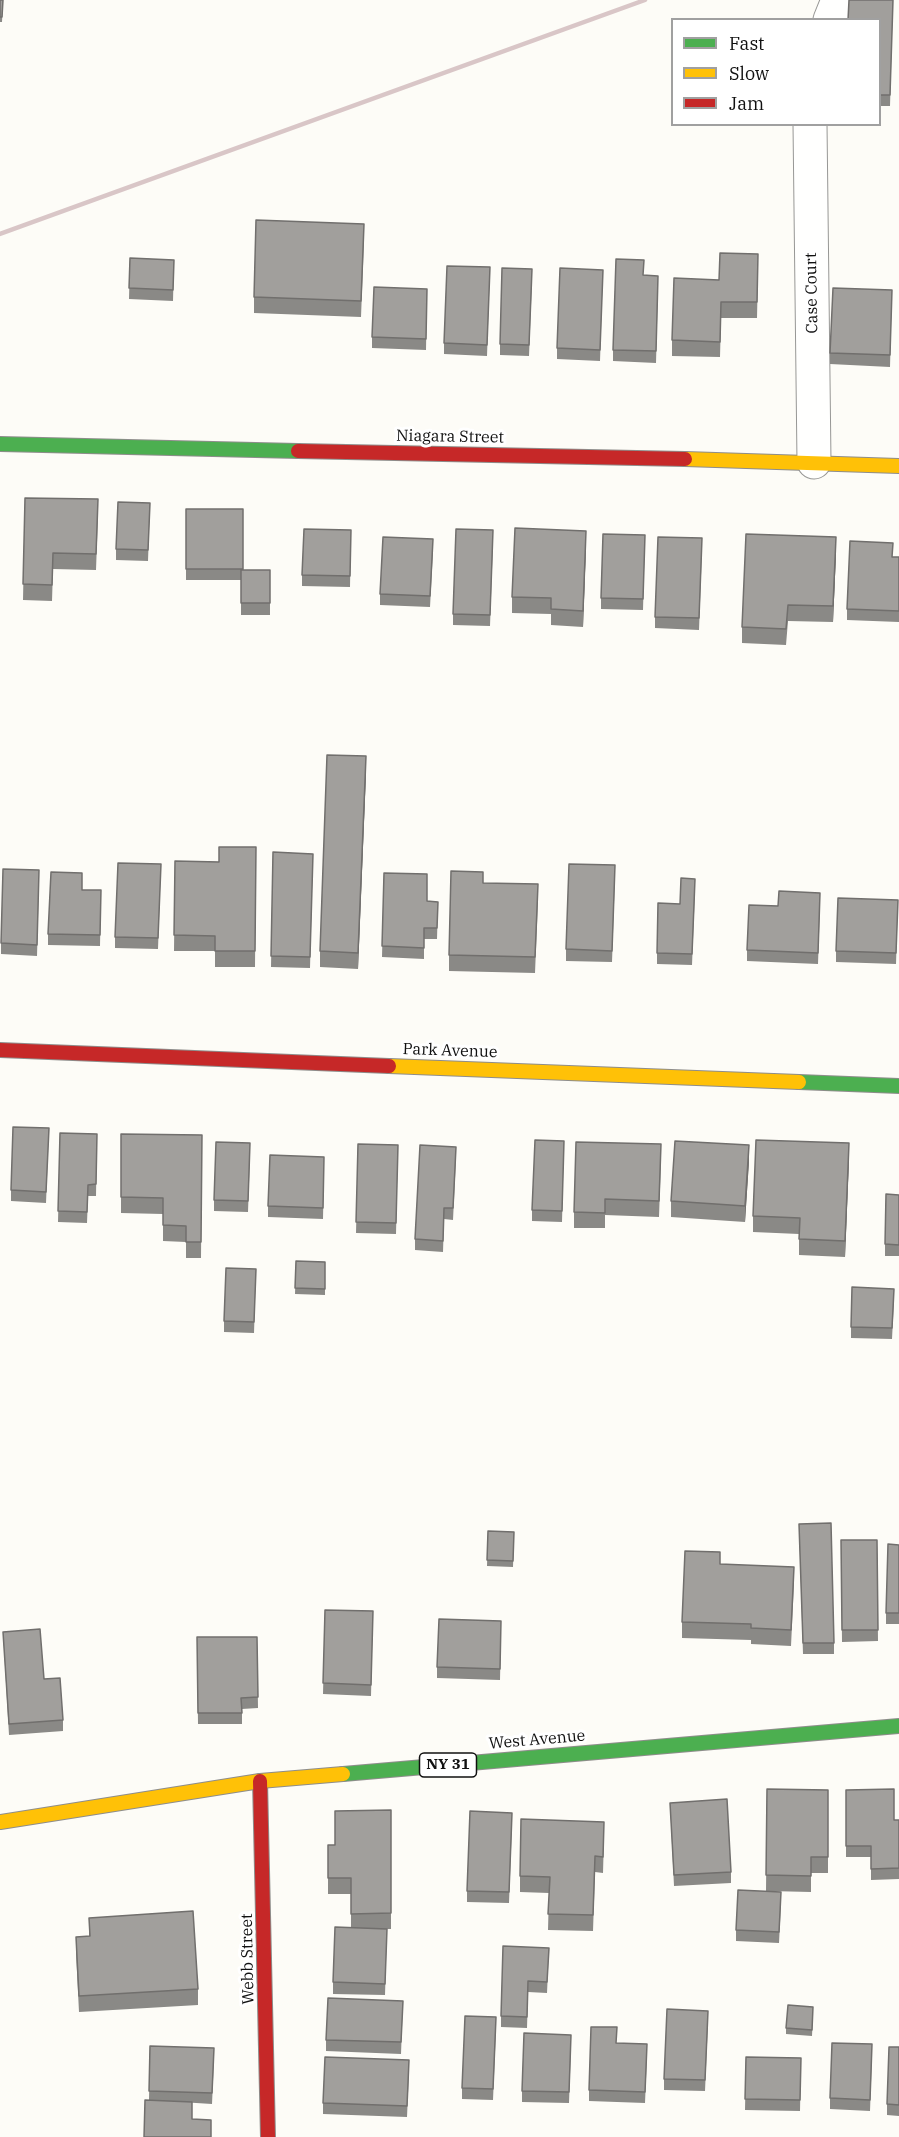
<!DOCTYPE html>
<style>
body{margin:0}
#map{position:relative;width:899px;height:2137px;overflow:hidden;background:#fdfcf7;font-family:"IBM Plex Serif",serif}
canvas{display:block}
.legend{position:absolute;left:671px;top:18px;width:210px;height:108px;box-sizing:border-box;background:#fff;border:2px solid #a0a0a0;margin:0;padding:8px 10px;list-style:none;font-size:18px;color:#111}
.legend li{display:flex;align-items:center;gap:12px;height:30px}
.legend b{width:30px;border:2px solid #a0a0a0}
</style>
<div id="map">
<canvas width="899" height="2137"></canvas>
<ul class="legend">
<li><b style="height:8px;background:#4caf50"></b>Fast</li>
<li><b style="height:8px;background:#ffc107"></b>Slow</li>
<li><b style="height:8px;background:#c62828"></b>Jam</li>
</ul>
</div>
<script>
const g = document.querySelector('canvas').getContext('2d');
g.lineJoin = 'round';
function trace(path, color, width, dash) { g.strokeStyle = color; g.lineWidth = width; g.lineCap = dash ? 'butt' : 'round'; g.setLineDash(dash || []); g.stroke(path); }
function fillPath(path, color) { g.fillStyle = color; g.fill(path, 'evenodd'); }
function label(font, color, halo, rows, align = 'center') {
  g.font = font + ' "IBM Plex Serif",serif'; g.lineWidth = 6; g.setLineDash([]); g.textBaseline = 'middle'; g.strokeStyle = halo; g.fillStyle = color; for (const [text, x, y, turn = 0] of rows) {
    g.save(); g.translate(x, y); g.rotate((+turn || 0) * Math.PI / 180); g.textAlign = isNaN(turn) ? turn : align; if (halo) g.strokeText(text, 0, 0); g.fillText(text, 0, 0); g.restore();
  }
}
const street = new Path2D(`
 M 830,20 L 838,0
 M 810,124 L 814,462`);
const fast = new Path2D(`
 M 0,444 L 298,451
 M 799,1082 L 899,1086
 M 343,1774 L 899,1726`);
const slow = new Path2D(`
 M 685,459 L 899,466
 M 389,1066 L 799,1082
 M 0,1822 L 260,1781 L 343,1774`);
const jam = new Path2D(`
 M 298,451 L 685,459
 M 0,1050 L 389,1066
 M 260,1781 L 268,2137`);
trace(street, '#979795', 35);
trace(fast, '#8e8d8b', 16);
trace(slow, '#8e8d8b', 16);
trace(jam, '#8e8d8b', 16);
trace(street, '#fffffe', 33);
trace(fast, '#4caf50', 14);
trace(slow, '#ffc107', 14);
trace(jam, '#c62828', 14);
trace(new Path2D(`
 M 0,234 L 645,0`), '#d9c6c7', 4.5);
fillPath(new Path2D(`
 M 0,0 L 3,0 L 2,22 L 0,22 Z
 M 893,0 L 890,106 L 879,106 L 879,20 Z
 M 364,240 L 361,317 L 254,313 L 254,297 Z
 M 130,258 L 174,260 L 173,301 L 129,299 Z
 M 490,267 L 487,356 L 444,354 L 444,343 Z
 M 603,270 L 600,361 L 557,359 L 557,348 Z
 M 758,270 L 757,318 L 721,318 L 720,357 L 672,356 L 672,340 L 719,280 Z
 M 643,275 L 658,287 L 656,363 L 613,361 L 613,350 Z
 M 532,280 L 529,356 L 500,355 L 500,344 Z
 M 427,289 L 426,350 L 372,348 L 372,337 Z
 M 892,290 L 890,367 L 830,364 L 830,353 Z
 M 25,498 L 98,515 L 96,570 L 53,569 L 52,601 L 23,600 Z
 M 150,503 L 148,561 L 116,560 L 116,549 Z
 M 186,509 L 243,570 L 270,570 L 270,615 L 241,615 L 241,580 L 186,580 Z
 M 351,530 L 350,587 L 302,586 L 302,575 Z
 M 645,535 L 643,610 L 601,609 L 601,598 Z
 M 493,541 L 490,626 L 453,625 L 453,614 Z
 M 586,546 L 583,627 L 551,625 L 551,614 L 512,613 L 512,597 Z
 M 702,549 L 699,630 L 655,628 L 655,617 Z
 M 433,551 L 430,607 L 380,605 L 380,594 Z
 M 836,553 L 833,622 L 788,621 L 786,645 L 742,643 L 742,627 Z
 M 893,557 L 899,557 L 899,622 L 847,620 L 847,609 Z
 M 366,772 L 358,969 L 320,967 L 320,951 Z
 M 256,847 L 255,967 L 215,967 L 215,951 L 174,951 L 175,861 L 219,862 Z
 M 273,852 L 313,854 L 310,968 L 271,967 Z
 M 161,864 L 158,949 L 115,948 L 115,937 Z
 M 384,873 L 427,901 L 438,902 L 437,939 L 424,939 L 424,959 L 382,957 Z
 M 615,876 L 612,962 L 566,961 L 566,949 Z
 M 39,881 L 37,956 L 1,954 L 1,943 Z
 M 483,883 L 538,900 L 535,973 L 449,971 L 449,955 Z
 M 82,890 L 101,890 L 100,946 L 48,945 L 48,934 Z
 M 695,890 L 692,965 L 657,964 L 657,953 L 680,904 Z
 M 898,900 L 896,964 L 836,962 L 836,951 Z
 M 820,904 L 818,964 L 747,961 L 747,950 L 778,906 Z
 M 49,1128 L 46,1203 L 11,1201 L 11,1190 Z
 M 60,1133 L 97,1134 L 96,1196 L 88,1196 L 87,1223 L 58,1222 Z
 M 121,1134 L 202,1135 L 201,1258 L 186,1258 L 186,1242 L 163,1241 L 163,1214 L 121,1213 Z
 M 564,1141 L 562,1222 L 532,1221 L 532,1210 Z
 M 358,1144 L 398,1145 L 396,1234 L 356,1233 Z
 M 250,1154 L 248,1212 L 214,1211 L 214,1200 Z
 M 456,1158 L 453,1220 L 444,1219 L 443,1252 L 415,1250 L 415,1239 Z
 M 849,1158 L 845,1257 L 799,1255 L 799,1234 L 753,1232 L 753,1216 Z
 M 661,1160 L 659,1217 L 605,1215 L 605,1228 L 574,1228 L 574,1212 Z
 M 749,1161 L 745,1222 L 671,1217 L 671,1201 Z
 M 324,1168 L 323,1219 L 268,1217 L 268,1206 Z
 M 899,1195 L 899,1256 L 885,1256 L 885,1244 Z
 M 296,1261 L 325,1262 L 325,1295 L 295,1294 Z
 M 256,1269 L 254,1333 L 224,1332 L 224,1321 Z
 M 894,1300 L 892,1339 L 851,1338 L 851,1327 Z
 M 799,1524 L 834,1643 L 834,1654 L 803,1654 Z
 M 488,1531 L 514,1532 L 513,1567 L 487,1566 Z
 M 841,1540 L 877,1540 L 878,1641 L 842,1642 Z
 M 899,1545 L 899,1624 L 886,1624 L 886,1613 Z
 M 720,1564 L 794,1583 L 791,1646 L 751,1644 L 751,1640 L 682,1638 L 682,1622 Z
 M 325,1610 L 373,1611 L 371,1696 L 323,1694 Z
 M 3,1632 L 44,1679 L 63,1720 L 63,1731 L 9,1735 Z
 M 501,1632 L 500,1680 L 437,1678 L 437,1667 Z
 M 197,1637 L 257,1637 L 258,1708 L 242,1709 L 242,1724 L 198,1724 Z
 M 767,1789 L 828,1790 L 828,1873 L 811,1873 L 811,1892 L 769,1891 L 781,1903 L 779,1943 L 736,1941 L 736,1930 L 766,1891 Z
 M 846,1790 L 894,1820 L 899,1820 L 899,1879 L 871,1880 L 871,1857 L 846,1857 Z
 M 670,1803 L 731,1872 L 731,1883 L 674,1886 Z
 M 391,1810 L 391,1929 L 387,1929 L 385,1995 L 333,1994 L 333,1982 L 351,1928 L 351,1894 L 328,1894 L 328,1845 L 335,1845 Z
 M 512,1824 L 509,1903 L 467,1902 L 467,1891 Z
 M 604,1837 L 603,1873 L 595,1872 L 593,1931 L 548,1930 L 549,1893 L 520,1892 L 520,1876 Z
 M 89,1918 L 198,1989 L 198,2005 L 79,2012 L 76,1953 L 76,1937 L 89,1936 Z
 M 549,1948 L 547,1993 L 528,1992 L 527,2028 L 501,2027 L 501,2016 Z
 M 403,2001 L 401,2054 L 326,2051 L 326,2040 Z
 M 813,2013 L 812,2036 L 786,2034 L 786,2028 Z
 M 708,2022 L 705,2091 L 664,2090 L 664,2079 Z
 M 496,2028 L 493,2100 L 462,2099 L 462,2088 Z
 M 617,2043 L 647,2055 L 645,2103 L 589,2101 L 589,2090 Z
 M 150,2046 L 214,2059 L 212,2104 L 149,2100 Z
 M 571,2046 L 569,2103 L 522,2102 L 522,2091 Z
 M 899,2047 L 899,2116 L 887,2115 L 887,2104 Z
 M 872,2055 L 870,2111 L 830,2109 L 830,2098 Z
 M 746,2057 L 801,2058 L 800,2111 L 745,2110 Z
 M 409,2071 L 407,2117 L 323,2114 L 323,2103 Z`), '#8a8986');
fillPath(new Path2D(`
 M 586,531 L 586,546 L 583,627 L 583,611 Z
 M 836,537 L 836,553 L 833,622 L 833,606 Z
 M 366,756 L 366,772 L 358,969 L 358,953 Z
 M 849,1143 L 849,1158 L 845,1257 L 845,1241 Z
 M 749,1145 L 749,1161 L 745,1222 L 745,1206 Z`), '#716f6d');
const building = new Path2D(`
 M 0,0 L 3,0 L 2,17 L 0,17 Z
 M 849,0 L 893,0 L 890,95 L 879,95 L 879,20 L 848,20 Z
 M 256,220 L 364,224 L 361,301 L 254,297 Z
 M 720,253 L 758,254 L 757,302 L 721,302 L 720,342 L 672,340 L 674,278 L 719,280 Z
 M 130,258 L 174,260 L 173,290 L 129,288 Z
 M 616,259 L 644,260 L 643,275 L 658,276 L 656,351 L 613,350 Z
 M 447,266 L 490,267 L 487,345 L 444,343 Z
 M 502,268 L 532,269 L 529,345 L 500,344 Z
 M 560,268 L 603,270 L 600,350 L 557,348 Z
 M 374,287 L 427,289 L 426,339 L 372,337 Z
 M 833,288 L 892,290 L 890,355 L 830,353 Z
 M 25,498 L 98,499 L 96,554 L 53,553 L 52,585 L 23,584 Z
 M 118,502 L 150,503 L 148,550 L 116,549 Z
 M 186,509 L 243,509 L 243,569 L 186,569 Z
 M 515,528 L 586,531 L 583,611 L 551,609 L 551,598 L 512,597 Z
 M 304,529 L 351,530 L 350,576 L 302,575 Z
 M 456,529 L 493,530 L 490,615 L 453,614 Z
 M 603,534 L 645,535 L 643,599 L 601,598 Z
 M 746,534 L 836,537 L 833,606 L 788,605 L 786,629 L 742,627 Z
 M 383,537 L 433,539 L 430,596 L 380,594 Z
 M 658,537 L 702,538 L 699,618 L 655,617 Z
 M 850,541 L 893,543 L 892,557 L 899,557 L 899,611 L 847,609 Z
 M 241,570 L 270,570 L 270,603 L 241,603 Z
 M 327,755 L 366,756 L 358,953 L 320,951 Z
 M 219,847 L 256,847 L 255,951 L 215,951 L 215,936 L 174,935 L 175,861 L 219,862 Z
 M 273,852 L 313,854 L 310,957 L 271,956 Z
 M 118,863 L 161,864 L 158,938 L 115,937 Z
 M 569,864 L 615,865 L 612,951 L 566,949 Z
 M 3,869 L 39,870 L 37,945 L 1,943 Z
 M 451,871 L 483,872 L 483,883 L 538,884 L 535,957 L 449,955 Z
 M 51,872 L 82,873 L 82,890 L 101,890 L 100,935 L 48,934 Z
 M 384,873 L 427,874 L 427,901 L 438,902 L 437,928 L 424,928 L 424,948 L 382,946 Z
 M 681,878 L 695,879 L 692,954 L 657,953 L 658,903 L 680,904 Z
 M 779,891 L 820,893 L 818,953 L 747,950 L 749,905 L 778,906 Z
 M 838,898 L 898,900 L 896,953 L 836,951 Z
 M 13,1127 L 49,1128 L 46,1192 L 11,1190 Z
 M 60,1133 L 97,1134 L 96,1184 L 88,1185 L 87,1212 L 58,1211 Z
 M 121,1134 L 202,1135 L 201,1242 L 186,1242 L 186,1226 L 163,1225 L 163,1198 L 121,1197 Z
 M 535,1140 L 564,1141 L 562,1211 L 532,1210 Z
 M 756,1140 L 849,1143 L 845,1241 L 799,1239 L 800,1218 L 753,1216 Z
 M 675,1141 L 749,1145 L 745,1206 L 671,1201 Z
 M 216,1142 L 250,1143 L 248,1201 L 214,1200 Z
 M 576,1142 L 661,1144 L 659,1201 L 605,1199 L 605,1213 L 574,1212 Z
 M 358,1144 L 398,1145 L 396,1223 L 356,1222 Z
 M 420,1145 L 456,1147 L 453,1208 L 444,1208 L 443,1241 L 415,1239 Z
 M 270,1155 L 324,1157 L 323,1208 L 268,1206 Z
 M 886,1194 L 899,1195 L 899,1245 L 885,1244 Z
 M 296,1261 L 325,1262 L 325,1289 L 295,1288 Z
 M 226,1268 L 256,1269 L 254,1322 L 224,1321 Z
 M 852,1287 L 894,1289 L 892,1328 L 851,1327 Z
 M 831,1523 L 834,1643 L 803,1643 L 799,1524 Z
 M 488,1531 L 514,1532 L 513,1561 L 487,1560 Z
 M 841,1540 L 877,1540 L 878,1630 L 842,1630 Z
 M 888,1544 L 899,1545 L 899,1613 L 886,1613 Z
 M 685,1551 L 720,1552 L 720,1564 L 794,1567 L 791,1630 L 751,1628 L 751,1624 L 682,1622 Z
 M 325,1610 L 373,1611 L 371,1685 L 323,1683 Z
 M 439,1619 L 501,1621 L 500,1669 L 437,1667 Z
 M 40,1629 L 44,1679 L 60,1678 L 63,1720 L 9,1724 L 3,1632 Z
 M 197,1637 L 257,1637 L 258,1697 L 241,1698 L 242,1713 L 198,1713 Z
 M 767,1789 L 828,1790 L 828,1857 L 811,1857 L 811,1876 L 766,1875 Z
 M 894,1789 L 894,1820 L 899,1820 L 899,1868 L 871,1869 L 871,1846 L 846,1846 L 846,1790 Z
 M 727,1799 L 731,1872 L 674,1875 L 670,1803 Z
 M 391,1810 L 391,1913 L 351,1914 L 351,1878 L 328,1878 L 328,1845 L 335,1845 L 335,1811 Z
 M 470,1811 L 512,1813 L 509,1892 L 467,1891 Z
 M 521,1819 L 604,1822 L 603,1857 L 595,1856 L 593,1915 L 548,1914 L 550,1877 L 520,1876 Z
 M 738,1890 L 781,1892 L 779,1932 L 736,1930 Z
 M 193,1911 L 198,1989 L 79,1996 L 76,1937 L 90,1936 L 89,1918 Z
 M 335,1927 L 387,1929 L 385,1984 L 333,1982 Z
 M 503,1946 L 549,1948 L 547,1982 L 528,1981 L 527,2017 L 501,2016 Z
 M 328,1998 L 403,2001 L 401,2042 L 326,2040 Z
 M 788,2005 L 813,2007 L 812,2030 L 786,2028 Z
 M 667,2009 L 708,2011 L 705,2080 L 664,2079 Z
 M 465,2016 L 496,2017 L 493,2089 L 462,2088 Z
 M 591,2027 L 617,2027 L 616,2043 L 647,2044 L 645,2092 L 589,2090 Z
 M 524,2033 L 571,2035 L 569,2092 L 522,2091 Z
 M 832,2043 L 872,2044 L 870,2100 L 830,2098 Z
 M 150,2046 L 214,2048 L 212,2093 L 149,2091 Z
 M 889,2047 L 899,2047 L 899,2105 L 887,2104 Z
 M 325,2057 L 409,2060 L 407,2106 L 323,2103 Z
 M 746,2057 L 801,2058 L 800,2100 L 745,2099 Z
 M 145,2100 L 192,2102 L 192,2119 L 211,2120 L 211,2137 L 144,2137 Z`);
fillPath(building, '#a19f9c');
trace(building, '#716f6d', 1.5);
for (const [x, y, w] of [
 [448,1765,57]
]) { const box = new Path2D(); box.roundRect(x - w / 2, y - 12, w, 24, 4.5); g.fillStyle = '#fff'; g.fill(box); trace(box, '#111', 1.5); }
label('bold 15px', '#111', null, [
 ["NY 31",448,1765]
]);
label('16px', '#111', '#fff', [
 ["Case Court",812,293,-91],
 ["Niagara Street",450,437,1],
 ["Park Avenue",450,1051,2],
 ["West Avenue",537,1740,-5],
 ["Webb Street",248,1959,-91]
]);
</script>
